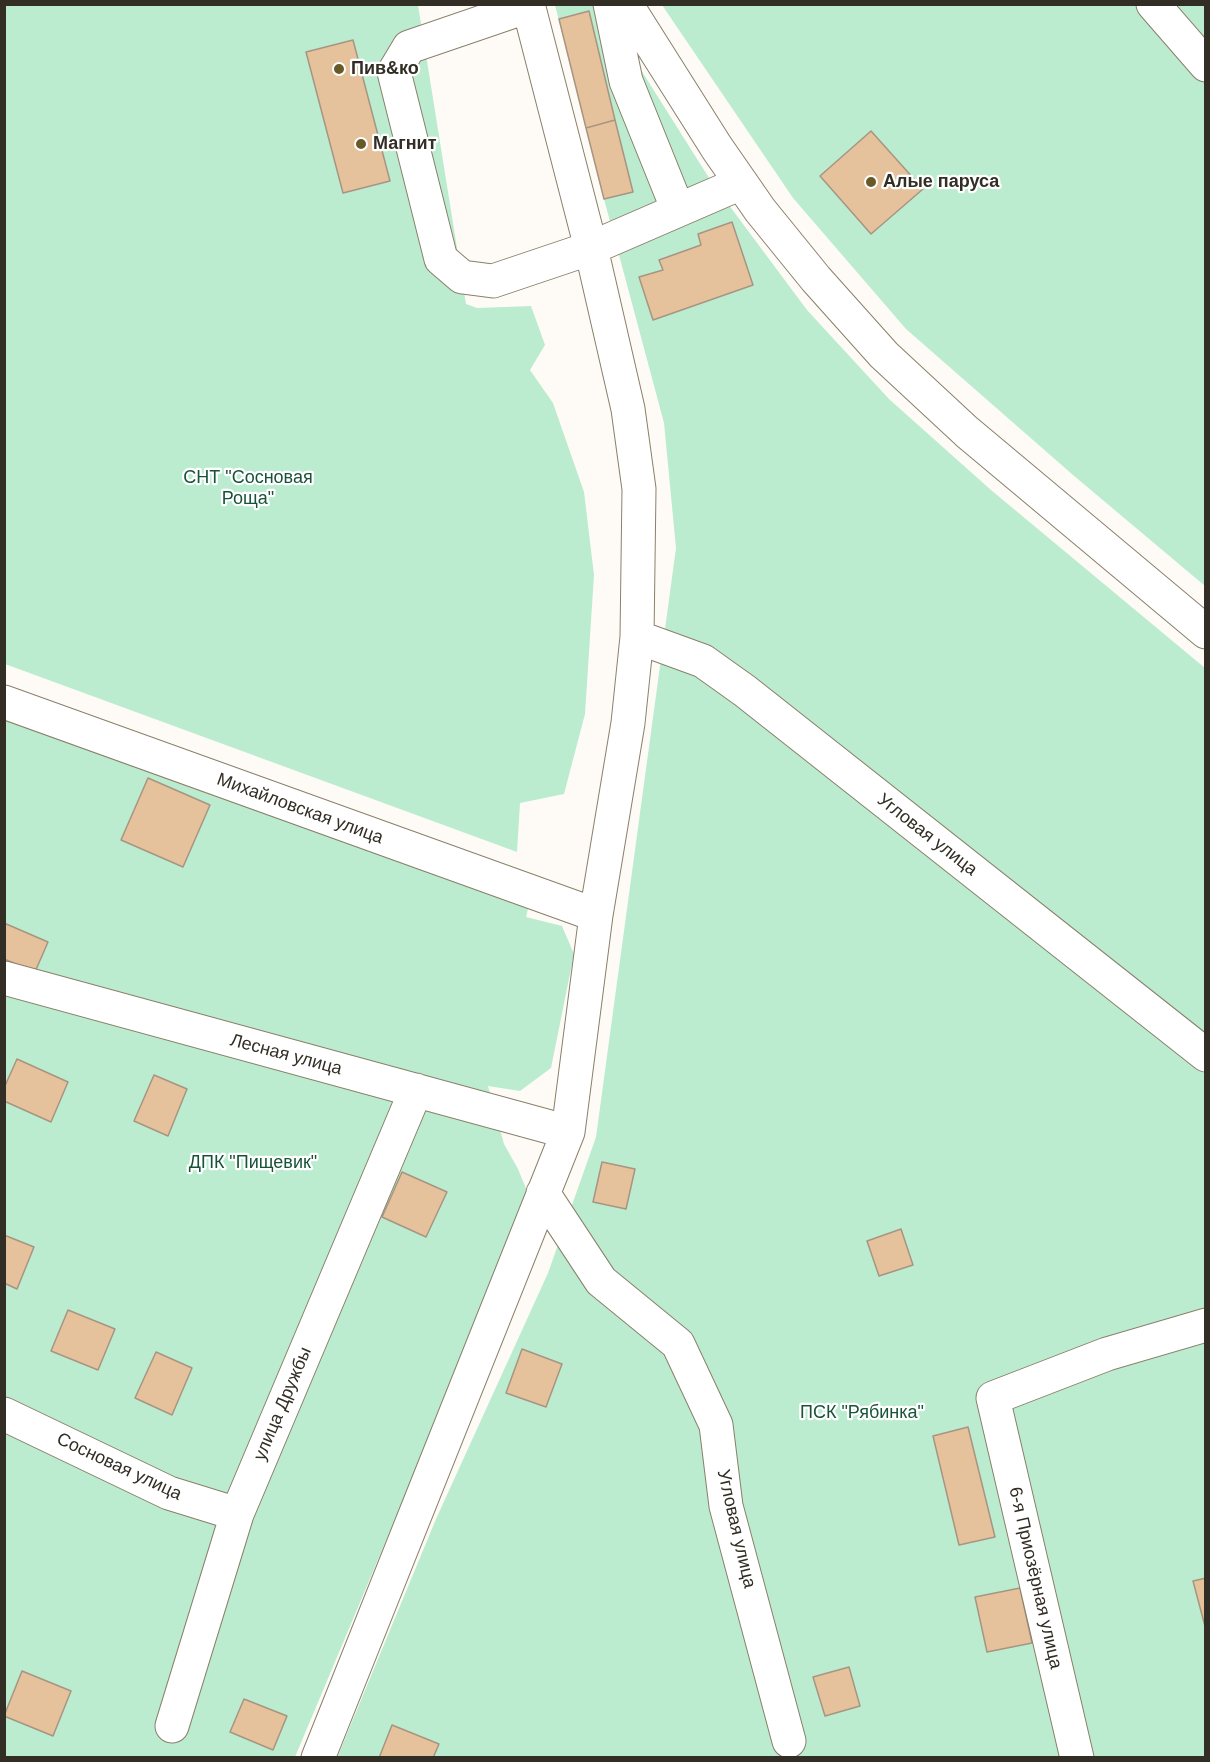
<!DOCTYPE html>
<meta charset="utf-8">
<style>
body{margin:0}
#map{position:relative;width:1210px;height:1762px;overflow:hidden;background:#fefbf7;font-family:Arial,sans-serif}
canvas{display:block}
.frame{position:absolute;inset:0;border:6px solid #322e25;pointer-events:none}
</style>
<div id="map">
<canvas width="1210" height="1762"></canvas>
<div class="frame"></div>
</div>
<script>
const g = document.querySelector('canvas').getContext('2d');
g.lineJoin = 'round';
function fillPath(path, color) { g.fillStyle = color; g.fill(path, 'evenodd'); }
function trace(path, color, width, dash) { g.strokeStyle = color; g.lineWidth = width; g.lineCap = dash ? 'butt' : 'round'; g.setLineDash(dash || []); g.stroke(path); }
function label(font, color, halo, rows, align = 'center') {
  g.font = font + ' Arial,sans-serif'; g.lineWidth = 4.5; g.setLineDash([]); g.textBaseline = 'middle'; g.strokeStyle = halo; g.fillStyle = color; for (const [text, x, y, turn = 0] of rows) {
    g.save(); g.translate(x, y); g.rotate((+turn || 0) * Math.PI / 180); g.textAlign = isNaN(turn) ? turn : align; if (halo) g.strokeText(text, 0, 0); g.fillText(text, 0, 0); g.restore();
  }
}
fillPath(new Path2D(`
 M 4,5 L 418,5 L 466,304 L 477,308 L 531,306 L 545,345 L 530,370 L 553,403 L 584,492 L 594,575 L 585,714 L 564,794 L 520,803 L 517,852 L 5,664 Z
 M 555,5 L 600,5 L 711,181 L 807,310 L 889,399 L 991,490 L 1205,668 L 1205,1757 L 337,1758 L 436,1519 L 548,1273 L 596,1137 L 676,548 L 664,423 L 604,199 Z
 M 662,5 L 1205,5 L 1205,586 L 1073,475 L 906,329 L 793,198 Z
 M 4,702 L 532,892 L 526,917 L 562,926 L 574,954 L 551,1068 L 520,1091 L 488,1086 L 504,1144 L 518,1169 L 530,1198 L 295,1757 L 5,1757 Z`), '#bbecd0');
const building = new Path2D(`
 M 589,11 L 615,120 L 586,128 L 559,19 Z
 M 353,40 L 390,181 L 343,193 L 306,52 Z
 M 615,120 L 633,192 L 604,199 L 586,128 Z
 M 871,131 L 923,189 L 871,234 L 820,176 Z
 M 732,222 L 753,285 L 653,320 L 639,277 L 663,270 L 659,260 L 701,245 L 698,234 Z
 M 148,778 L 210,805 L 183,867 L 121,840 Z
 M 4,923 L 48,942 L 35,972 L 4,959 Z
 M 17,1059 L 68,1082 L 51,1122 L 4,1101 L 4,1088 Z
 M 154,1075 L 187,1089 L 168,1136 L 134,1121 Z
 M 602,1162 L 635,1169 L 626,1209 L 593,1202 Z
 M 402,1172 L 447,1192 L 426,1237 L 382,1217 Z
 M 901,1229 L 913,1265 L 879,1276 L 867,1241 Z
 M 4,1235 L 34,1247 L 17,1289 L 4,1283 Z
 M 68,1310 L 115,1329 L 98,1370 L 51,1351 Z
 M 522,1349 L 562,1364 L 546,1407 L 506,1393 Z
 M 156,1352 L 192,1368 L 172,1415 L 135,1398 Z
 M 968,1427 L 995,1537 L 959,1545 L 933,1436 Z
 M 1206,1578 L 1206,1630 L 1193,1581 Z
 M 1020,1588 L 1032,1643 L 987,1652 L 975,1597 Z
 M 849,1667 L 860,1706 L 825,1716 L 813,1677 Z
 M 22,1671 L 71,1691 L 53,1736 L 4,1716 Z
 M 244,1699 L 287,1716 L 273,1750 L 230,1732 Z
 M 392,1725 L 439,1744 L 433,1758 L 379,1758 Z`);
fillPath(building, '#e5c29c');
trace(building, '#a79582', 1.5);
const minor = new Path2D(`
 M 610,4 L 626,81 L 678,210
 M 626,4 L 717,148 L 760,210 L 816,279 L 884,355 L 967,432 L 1206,632
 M 1153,4 L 1206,65
 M 529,6 L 409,47 L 394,72 L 441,259 L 462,277 L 493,281 L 591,248 L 741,183
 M 637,637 L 703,661 L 745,691 L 1206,1055
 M 4,702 L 596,915
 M 4,978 L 568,1132
 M 543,1193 L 601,1281 L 678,1344 L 716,1425 L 726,1506 L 789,1741
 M 4,1414 L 169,1493 L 237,1514
 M 172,1726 L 237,1514 L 416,1090
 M 318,1758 L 568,1132 L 596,915 L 628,723 L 637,637 L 639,489 L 628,409 L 591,248 L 528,4
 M 1077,1758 L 993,1398 L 1107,1354 L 1206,1325`);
trace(minor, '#8a806a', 35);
trace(minor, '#fff', 33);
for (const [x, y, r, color] of [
 [339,69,6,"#685a27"],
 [361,144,6,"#685a27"],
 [871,182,6,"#685a27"]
]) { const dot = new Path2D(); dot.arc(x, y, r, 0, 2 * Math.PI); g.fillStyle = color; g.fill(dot); trace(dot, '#fff', 2); }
label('bold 18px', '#322e25', '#fff', [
 ["Пив&ко",351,69],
 ["Магнит",373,144],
 ["Алые паруса",883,182]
], 'left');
label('18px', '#185339', '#fff', [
 ["СНТ \"Сосновая",248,478],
 ["Роща\"",248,499],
 ["ДПК \"Пищевик\"",253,1163],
 ["ПСК \"Рябинка\"",862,1413]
]);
label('18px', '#322e25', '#fff', [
 ["Михайловская улица",300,809,20],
 ["Угловая улица",927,835,38],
 ["Лесная улица",286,1055,15],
 ["улица Дружбы",283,1404,-67],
 ["Сосновая улица",119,1467,25],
 ["Угловая улица",736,1529,77],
 ["6-я Приозёрная улица",1035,1578,77]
]);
</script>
